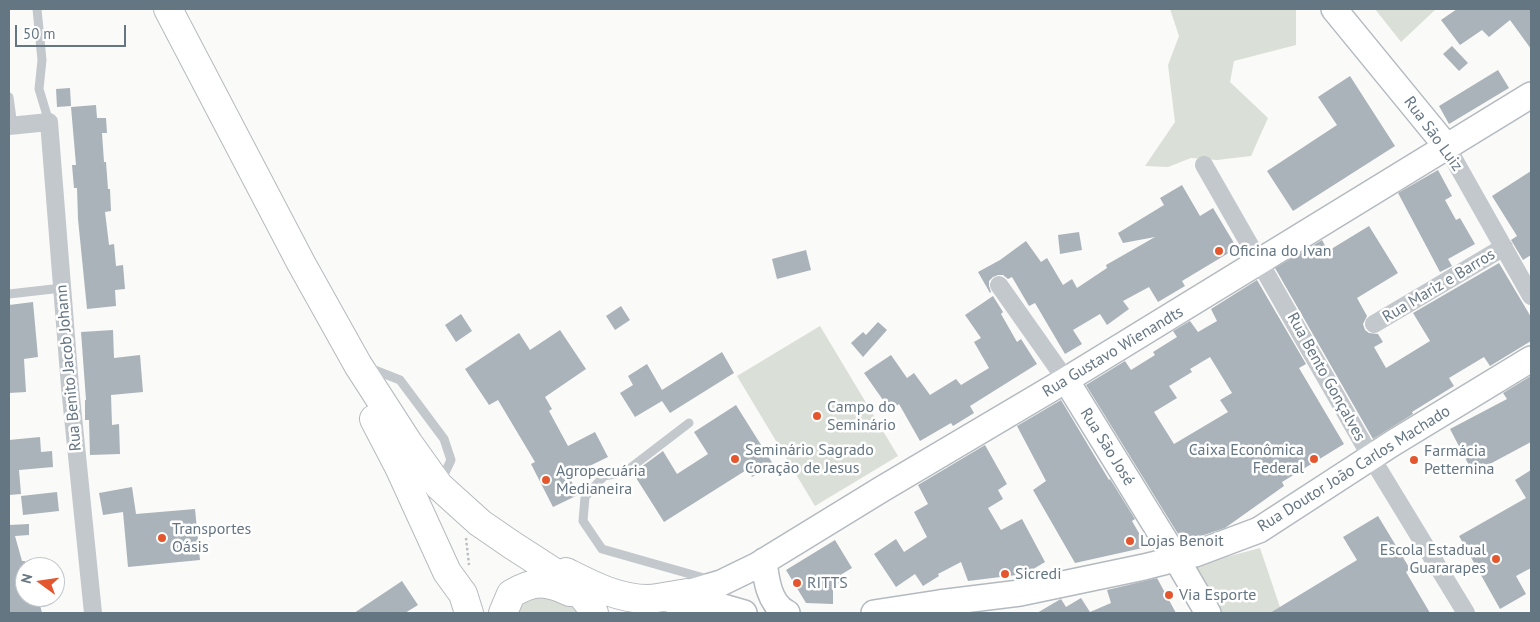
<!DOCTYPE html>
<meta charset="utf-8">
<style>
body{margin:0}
#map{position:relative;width:1540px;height:622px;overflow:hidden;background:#fafaf8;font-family:"PT Sans",sans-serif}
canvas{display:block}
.frame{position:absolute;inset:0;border:10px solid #657683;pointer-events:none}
.north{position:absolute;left:15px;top:557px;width:50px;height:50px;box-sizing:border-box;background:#fff;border:1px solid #c1c8cd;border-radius:50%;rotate:284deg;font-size:14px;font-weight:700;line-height:20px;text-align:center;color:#657683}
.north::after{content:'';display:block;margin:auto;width:18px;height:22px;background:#e4572e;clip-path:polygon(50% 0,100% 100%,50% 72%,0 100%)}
.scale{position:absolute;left:15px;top:25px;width:111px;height:22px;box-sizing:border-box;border:2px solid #657683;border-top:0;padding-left:6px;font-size:15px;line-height:18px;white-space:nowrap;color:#657683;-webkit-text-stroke:4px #fff;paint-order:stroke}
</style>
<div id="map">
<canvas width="1540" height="622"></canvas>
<div class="frame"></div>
<div class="north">N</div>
<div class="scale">50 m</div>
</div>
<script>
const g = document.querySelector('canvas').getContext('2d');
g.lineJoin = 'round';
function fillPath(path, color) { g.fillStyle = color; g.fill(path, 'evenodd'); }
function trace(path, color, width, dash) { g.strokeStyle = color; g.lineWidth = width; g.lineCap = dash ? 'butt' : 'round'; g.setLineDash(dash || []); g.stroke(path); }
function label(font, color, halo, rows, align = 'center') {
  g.font = font + ' "PT Sans",sans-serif'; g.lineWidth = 5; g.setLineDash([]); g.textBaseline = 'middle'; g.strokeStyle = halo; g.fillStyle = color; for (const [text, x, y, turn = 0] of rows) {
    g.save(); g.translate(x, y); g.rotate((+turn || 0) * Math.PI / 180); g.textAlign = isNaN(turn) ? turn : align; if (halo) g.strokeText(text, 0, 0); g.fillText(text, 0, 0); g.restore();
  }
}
fillPath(new Path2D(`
 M 1170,9 L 1296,9 L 1296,45 L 1234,61 L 1230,82 L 1268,118 L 1251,156 L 1217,160 L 1191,158 L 1168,167 L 1145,166 L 1175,122 L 1168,65 L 1179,36 Z
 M 1375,9 L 1436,9 L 1401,42 Z
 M 820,326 L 898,456 L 815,506 L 737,376 Z
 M 1260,548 L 1282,613 L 1217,613 L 1192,566 Z
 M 558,593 L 584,613 L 507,613 L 520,599 Z`), '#dadfd7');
fillPath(new Path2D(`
 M 1457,9 L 1531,9 L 1531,49 L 1510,20 L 1489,37 L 1482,30 L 1460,45 L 1441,20 Z
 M 1452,46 L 1468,63 L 1459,71 L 1443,54 Z
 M 1498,70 L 1509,88 L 1449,124 L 1439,106 Z
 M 1350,76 L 1395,146 L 1293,211 L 1267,171 L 1337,125 L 1318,97 Z
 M 70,88 L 71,106 L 57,107 L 56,89 Z
 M 96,105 L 97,118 L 106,118 L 107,133 L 102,133 L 104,162 L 106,162 L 108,189 L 110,189 L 111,211 L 105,212 L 109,245 L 114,244 L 116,266 L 123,265 L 125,289 L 115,290 L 116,306 L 87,309 L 78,219 L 77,188 L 74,188 L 72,165 L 76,165 L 71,107 Z
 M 1438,170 L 1452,196 L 1445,200 L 1456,220 L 1460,218 L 1475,244 L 1448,259 L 1452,266 L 1440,272 L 1398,193 Z
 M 1531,171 L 1531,255 L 1523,260 L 1511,240 L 1517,236 L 1492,196 Z
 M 1182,185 L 1200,216 L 1213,208 L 1237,248 L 1182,281 L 1185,286 L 1158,302 L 1149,287 L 1123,301 L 1129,309 L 1107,325 L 1100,314 L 1073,330 L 1082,344 L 1065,354 L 1035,303 L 1029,306 L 1012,277 L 1008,279 L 1003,275 L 998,275 L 993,277 L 989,281 L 989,286 L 991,292 L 990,293 L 978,272 L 1000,260 L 1026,241 L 1041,262 L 1047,258 L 1063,285 L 1072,279 L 1077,288 L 1107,268 L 1106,265 L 1155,237 L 1123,243 L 1118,233 L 1164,205 L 1160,198 Z
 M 1369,226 L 1398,273 L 1357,298 L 1367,316 L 1363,324 L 1365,330 L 1369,333 L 1378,334 L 1383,342 L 1374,347 L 1386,368 L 1430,341 L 1413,313 L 1499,263 L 1531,317 L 1531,341 L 1490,366 L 1484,357 L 1449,378 L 1454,386 L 1412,412 L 1413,414 L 1373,439 L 1275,268 L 1322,240 L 1328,251 Z
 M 1079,232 L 1082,250 L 1060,254 L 1058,235 Z
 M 806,250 L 811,270 L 777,279 L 772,259 Z
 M 1257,280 L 1306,364 L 1299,368 L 1344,444 L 1282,482 L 1284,486 L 1225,528 L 1183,542 L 1086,385 L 1125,361 L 1131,370 L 1155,355 L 1153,352 L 1177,337 L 1173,331 L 1190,321 L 1198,332 L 1217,321 L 1211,309 ZM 1210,357 L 1232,393 L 1220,400 L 1228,412 L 1174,444 L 1154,412 L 1177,398 L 1169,386 L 1192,372 L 1190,369 Z
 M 993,296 L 1003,312 L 1001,314 L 1017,342 L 1021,339 L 1037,364 L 970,406 L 974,413 L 953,426 L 951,423 L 920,441 L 899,404 L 890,410 L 864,373 L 891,355 L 907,378 L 914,373 L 930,395 L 956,379 L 961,385 L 989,368 L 974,342 L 981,338 L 965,315 Z
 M 33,302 L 38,357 L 24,359 L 26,392 L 9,393 L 9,305 Z
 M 621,306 L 630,320 L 615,330 L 606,316 Z
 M 461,314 L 472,331 L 456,342 L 445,325 Z
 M 878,322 L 887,330 L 863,357 L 851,343 L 863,332 L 866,335 Z
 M 113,330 L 114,358 L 140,355 L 143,392 L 111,395 L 112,425 L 119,424 L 120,454 L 90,455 L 89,420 L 85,420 L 85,400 L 86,400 L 81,332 Z
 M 560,330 L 586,369 L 545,397 L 552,409 L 549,411 L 568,446 L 595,432 L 608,457 L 569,476 L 578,495 L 553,507 L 531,464 L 535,462 L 498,400 L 489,405 L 465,369 L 519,333 L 530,350 Z
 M 722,352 L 734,373 L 670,413 L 662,401 L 635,417 L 620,393 L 633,385 L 628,376 L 647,364 L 662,390 Z
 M 1531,376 L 1531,442 L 1473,473 L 1450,429 L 1507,399 L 1503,393 Z
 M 1061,400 L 1109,480 L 1110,479 L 1135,519 L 1132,521 L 1147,547 L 1075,563 L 1033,490 L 1046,481 L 1017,426 Z
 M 736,405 L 773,464 L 752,477 L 748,469 L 664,522 L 633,473 L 663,451 L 677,474 L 708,454 L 694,432 Z
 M 40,437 L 41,452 L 52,451 L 53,467 L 19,470 L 21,494 L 9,495 L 9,440 Z
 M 985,445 L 1007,484 L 998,490 L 1003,499 L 988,508 L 1001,530 L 1022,519 L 1045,562 L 1025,574 L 968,581 L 961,562 L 938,574 L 939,576 L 923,586 L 915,574 L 896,587 L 874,554 L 896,539 L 904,552 L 927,537 L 914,512 L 928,504 L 918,485 Z
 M 1531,470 L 1531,568 L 1516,576 L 1526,594 L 1500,609 L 1459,536 L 1526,498 L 1515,480 Z
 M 132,487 L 136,514 L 195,509 L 200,560 L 128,567 L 123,512 L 103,515 L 99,493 Z
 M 57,492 L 59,511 L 23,515 L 21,496 Z
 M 1378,516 L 1410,569 L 1406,572 L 1430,613 L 1270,613 L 1357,560 L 1343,537 Z
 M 29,524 L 29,535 L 15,536 L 22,561 L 25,561 L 25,597 L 38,597 L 42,613 L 9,613 L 9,525 Z
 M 835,540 L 852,568 L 837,577 L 841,582 L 833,586 L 833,604 L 806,603 L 786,570 Z
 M 1157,578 L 1176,613 L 1037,613 L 1059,600 L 1061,599 L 1066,607 L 1081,598 L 1090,612 L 1111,603 L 1107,590 Z
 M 402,581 L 418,605 L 405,613 L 354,613 Z`), '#aab3b9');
const secondary = new Path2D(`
 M 1334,9 L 1447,147
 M 1066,380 L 1177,560 L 1208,613
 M 764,561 C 766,579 769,604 787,613
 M 667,599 L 721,583 L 758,565 L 882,489 L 1066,380 L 1531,95
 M 679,608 L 709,603 L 744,613
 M 874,613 L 939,603 L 1020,593 L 1144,567 L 1195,554 L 1259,530 L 1393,443 L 1531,359`);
const primary = new Path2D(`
 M 168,9 L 301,263 L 358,365 L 409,444 L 439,486 L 480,523 L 512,545 L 574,585 L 592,608 L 594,613
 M 374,419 L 399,467 L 447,572 L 463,594 L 469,613
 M 566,572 C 592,585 618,599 648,599 C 661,598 674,595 687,593
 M 503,613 L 511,594 C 534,580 546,581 570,592`);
trace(secondary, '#b3babf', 28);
trace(primary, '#b5babe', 30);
trace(new Path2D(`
 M 466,538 L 469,565`), '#bbbfc2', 2.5, [2.5, 2.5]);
trace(new Path2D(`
 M 37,9 L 42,60 L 39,89 L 49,122
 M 9,97 L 13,126
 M 9,294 L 62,288
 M 367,367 L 400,380 L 444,439 L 451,460 L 441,481
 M 689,423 L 625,472 L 604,476 L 585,497 L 583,521 L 602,549 L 711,580`), '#c3c8cc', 9);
trace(new Path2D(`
 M 9,126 L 49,122 L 70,387 L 93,613
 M 1447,147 L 1531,296
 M 1204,165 L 1371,457 L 1466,613
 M 999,285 L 1066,380
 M 1374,324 L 1504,247`), '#c3c8cc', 18);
trace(secondary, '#fff', 25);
trace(primary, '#fff', 28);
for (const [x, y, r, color] of [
 [1219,251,5,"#e4572e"],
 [817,416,5,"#e4572e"],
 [735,459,5,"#e4572e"],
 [1314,459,5,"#e4572e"],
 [1414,460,5,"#e4572e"],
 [546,480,5,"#e4572e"],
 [162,538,5,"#e4572e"],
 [1130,541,5,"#e4572e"],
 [1496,559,5,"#e4572e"],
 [1005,574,5,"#e4572e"],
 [797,583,5,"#e4572e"],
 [1169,595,5,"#e4572e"]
]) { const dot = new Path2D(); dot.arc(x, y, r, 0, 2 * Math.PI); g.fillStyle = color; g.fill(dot); trace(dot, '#fff', 2); }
label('16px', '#657683', '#fff', [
 ["Rua São Luiz",1433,134,54],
 ["Rua Mariz e Barros",1439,286,-31],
 ["Rua Gustavo Wienandts",1113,352,-31],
 ["Rua Benito Jacob Johann",69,368,-95],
 ["Rua Bento Gonçalves",1326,377,61],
 ["Rua São José",1107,447,58],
 ["Rua Doutor João Carlos Machado",1354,469,-32]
]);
label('16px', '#657683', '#fff', [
 ["Oficina do Ivan",1229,251],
 ["Campo do",827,407],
 ["Seminário",827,425],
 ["Seminário Sagrado",745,450],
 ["Coração de Jesus",745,468],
 ["Caixa Econômica",1304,450,"right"],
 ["Federal",1304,468,"right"],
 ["Farmácia",1424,451],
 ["Petternina",1424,469],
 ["Agropecuária",556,471],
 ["Medianeira",556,489],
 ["Transportes",172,529],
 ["Oásis",172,547],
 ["Lojas Benoit",1140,541],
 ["Escola Estadual",1486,550,"right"],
 ["Guararapes",1486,568,"right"],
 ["Sicredi",1015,574],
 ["RITTS",807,583],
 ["Via Esporte",1179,595]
], 'left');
</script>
